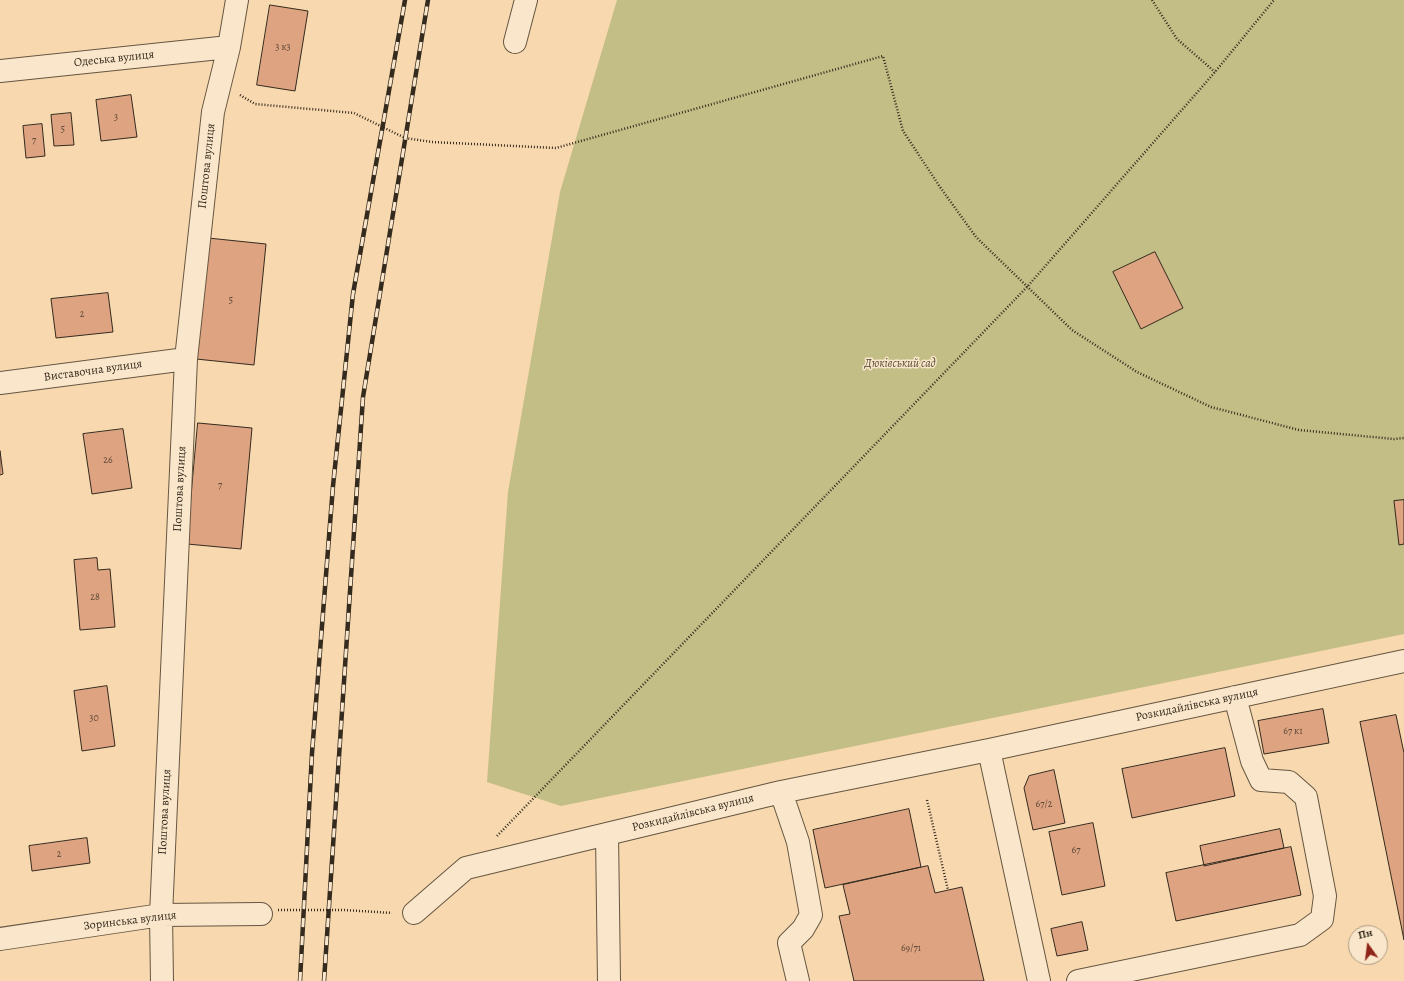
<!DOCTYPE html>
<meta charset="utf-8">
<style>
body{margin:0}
#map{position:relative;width:1404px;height:981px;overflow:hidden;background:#f8d8ae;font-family:Alegreya,serif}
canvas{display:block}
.north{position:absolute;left:1348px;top:925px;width:40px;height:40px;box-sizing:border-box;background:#fae6ca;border:1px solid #ab9b85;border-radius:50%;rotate:346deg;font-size:11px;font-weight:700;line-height:16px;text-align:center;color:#342a1e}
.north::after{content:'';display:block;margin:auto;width:14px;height:18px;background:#8f2418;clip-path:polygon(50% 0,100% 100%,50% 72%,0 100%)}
</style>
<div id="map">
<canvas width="1404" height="981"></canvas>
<div class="north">Пн</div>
</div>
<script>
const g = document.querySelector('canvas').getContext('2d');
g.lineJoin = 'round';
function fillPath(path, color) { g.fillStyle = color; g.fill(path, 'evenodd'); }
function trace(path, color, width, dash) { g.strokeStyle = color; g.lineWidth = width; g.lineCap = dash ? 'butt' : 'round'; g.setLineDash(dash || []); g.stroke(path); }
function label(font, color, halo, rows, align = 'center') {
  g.font = font + ' Alegreya,serif'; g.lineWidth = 3; g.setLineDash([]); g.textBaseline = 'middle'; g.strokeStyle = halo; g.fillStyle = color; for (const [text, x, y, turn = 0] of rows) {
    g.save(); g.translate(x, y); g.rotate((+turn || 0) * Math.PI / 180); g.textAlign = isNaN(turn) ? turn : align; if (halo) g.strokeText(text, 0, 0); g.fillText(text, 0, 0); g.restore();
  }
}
fillPath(new Path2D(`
 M 617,0 L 1404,0 L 1404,634 L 561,806 L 487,782 L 508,492 L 560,192 Z`), '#c3bd86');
const building = new Path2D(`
 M 270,5 L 308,11 L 295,91 L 257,85 Z
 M 131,95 L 137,137 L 101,141 L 96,100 Z
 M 71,113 L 74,145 L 54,146 L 51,115 Z
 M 42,124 L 45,156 L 26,158 L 23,126 Z
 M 208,238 L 266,244 L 254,365 L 196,359 Z
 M 1155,252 L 1183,308 L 1141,329 L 1113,272 Z
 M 108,293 L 113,332 L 56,338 L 51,299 Z
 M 198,423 L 252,428 L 241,549 L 187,544 Z
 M 123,429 L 132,488 L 92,494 L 83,434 Z
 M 0,451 L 3,474 L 0,475 Z
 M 1404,500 L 1404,544 L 1399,545 L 1394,501 Z
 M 97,558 L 98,570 L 110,569 L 115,627 L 80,630 L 74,560 Z
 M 107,686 L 115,746 L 82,751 L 74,691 Z
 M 1323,709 L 1329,743 L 1264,754 L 1258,721 Z
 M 1396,715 L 1404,753 L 1404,940 L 1360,722 Z
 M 1225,748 L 1235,796 L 1132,818 L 1122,769 Z
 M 1054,770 L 1065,823 L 1033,830 L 1024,788 L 1029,776 Z
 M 909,809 L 921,867 L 825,888 L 813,830 Z
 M 1093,823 L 1105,886 L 1062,895 L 1049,832 Z
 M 1280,829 L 1284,848 L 1204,866 L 1200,846 Z
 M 87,838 L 90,863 L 32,871 L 29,846 Z
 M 1291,847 L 1301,895 L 1176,921 L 1166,873 Z
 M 928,866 L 935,893 L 962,887 L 984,981 L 854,981 L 839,916 L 850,914 L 843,885 Z
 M 1082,922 L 1088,950 L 1057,956 L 1051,929 Z`);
fillPath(building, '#dea381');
trace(building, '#342a1e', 1);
const minor = new Path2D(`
 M 515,42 L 526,0
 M 0,71 L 229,47
 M 0,383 L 186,359
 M 989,750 L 1039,981
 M 781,792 L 798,842 L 811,915 L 803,929 L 789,943 L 798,981
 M 607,834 L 609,981
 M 414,913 L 466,868 L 781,792 L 989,750 L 1404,661
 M 0,939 L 161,915 L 261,914
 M 162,981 L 161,915 L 186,359 L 213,112 L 229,47 L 237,0
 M 1078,981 L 1300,935 L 1322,919 L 1325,896 L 1306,797 L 1289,782 L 1261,780 L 1252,761 L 1235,697`);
trace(minor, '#655642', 24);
trace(new Path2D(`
 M 1152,0 L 1177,39 L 1215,72
 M 240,95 L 255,104 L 354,113 L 405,138 L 432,142 L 556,148 L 883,56 L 903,131 L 940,187 L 976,237 L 1072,330 L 1137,372 L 1211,407 L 1299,430 L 1394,439 L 1404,438
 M 927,800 L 948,890
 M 497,836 L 1027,287 L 1215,72 L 1274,0
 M 344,910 L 392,913`), '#342a1e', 2.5, [1, 2]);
trace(minor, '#fae6ca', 22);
const rail = new Path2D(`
 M 300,981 L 312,753 L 333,486 L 353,294 L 405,0
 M 324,981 L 363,397 L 428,0`);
trace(rail, '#342a1e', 4.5);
trace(rail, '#fae6ca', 3, [9]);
trace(new Path2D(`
 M 278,910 L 344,910`), '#342a1e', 2.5, [1, 2]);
label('10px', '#5e4837', null, [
 ["3 к3",283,48],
 ["3",116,118],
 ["5",63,130],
 ["7",34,141],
 ["5",231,301],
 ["2",82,315],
 ["26",108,461],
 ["7",220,486],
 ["28",95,598],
 ["30",94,719],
 ["67 к1",1293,732],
 ["67/2",1044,805],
 ["67",1076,851],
 ["2",59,855],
 ["69/71",911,949]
]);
label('12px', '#342a1e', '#fae6ca', [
 ["Одеська вулиця",114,59,-6],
 ["Поштова вулиця",207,166,-84],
 ["Виставочна вулиця",93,371,-8],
 ["Поштова вулиця",180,489,-87],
 ["Розкидайлівська вулиця",1197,705,-12],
 ["Поштова вулиця",165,812,-87],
 ["Розкидайлівська вулиця",693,813,-14],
 ["Зоринська вулиця",130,921,-7]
]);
label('italic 12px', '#584f38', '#fae6ca', [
 ["Дюківський сад",900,364]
]);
</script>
